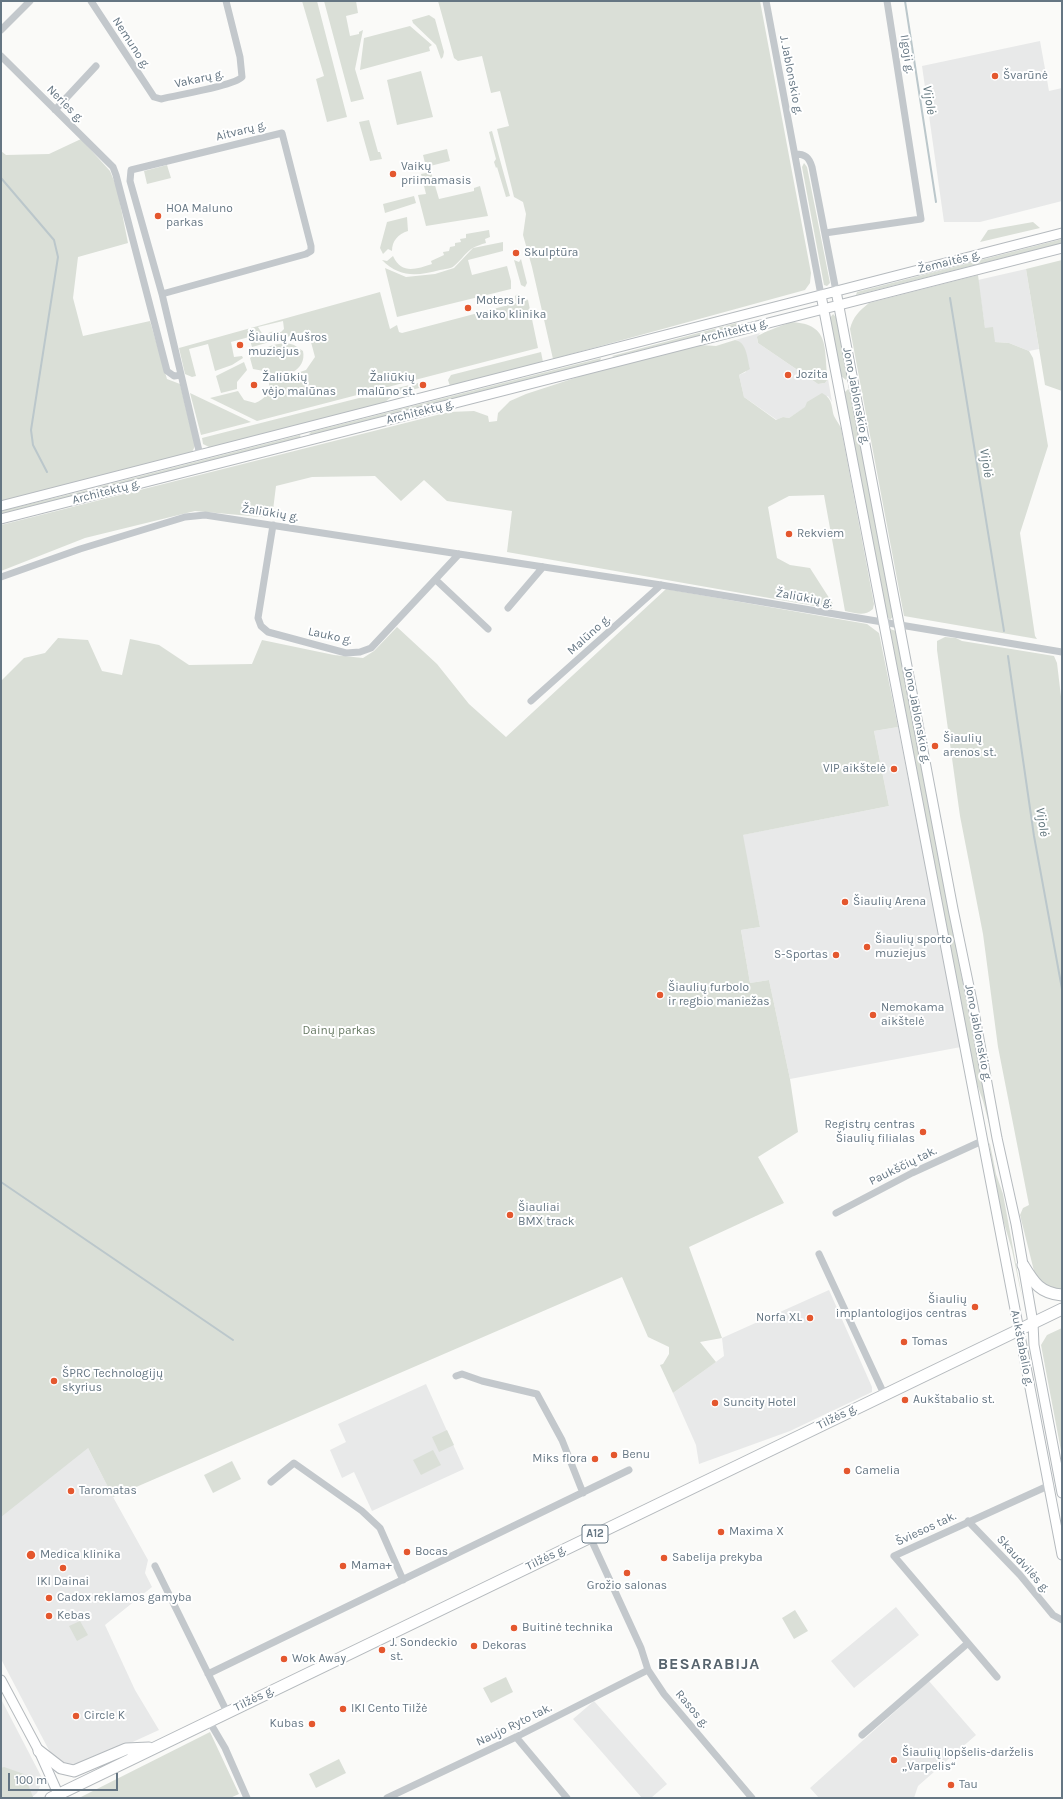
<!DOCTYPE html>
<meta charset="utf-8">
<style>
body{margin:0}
#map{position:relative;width:1063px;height:1799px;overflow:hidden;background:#fafaf8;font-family:Karla,sans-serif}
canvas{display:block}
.frame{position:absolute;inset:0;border:2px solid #657683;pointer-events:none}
.scale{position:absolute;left:8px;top:1773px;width:110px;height:18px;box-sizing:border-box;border:2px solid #657683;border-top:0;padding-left:5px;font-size:12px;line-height:14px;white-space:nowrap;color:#657683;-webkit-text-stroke:3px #fff;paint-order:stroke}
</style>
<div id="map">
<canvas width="1063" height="1799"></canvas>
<div class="frame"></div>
<div class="scale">100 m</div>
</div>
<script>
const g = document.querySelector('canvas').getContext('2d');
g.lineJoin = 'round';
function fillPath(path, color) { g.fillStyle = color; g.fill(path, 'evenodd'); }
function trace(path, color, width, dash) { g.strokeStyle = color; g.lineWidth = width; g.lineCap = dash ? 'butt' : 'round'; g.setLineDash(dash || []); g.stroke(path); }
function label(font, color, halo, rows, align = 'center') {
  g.font = font + ' Karla,sans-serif'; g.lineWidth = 4; g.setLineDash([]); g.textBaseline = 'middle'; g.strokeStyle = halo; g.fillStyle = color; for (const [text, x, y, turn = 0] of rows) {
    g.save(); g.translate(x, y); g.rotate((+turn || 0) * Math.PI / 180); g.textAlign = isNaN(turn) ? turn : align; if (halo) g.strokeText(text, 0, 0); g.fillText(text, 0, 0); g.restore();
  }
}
fillPath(new Path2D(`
 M 1040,41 L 1049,91 L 1062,88 L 1062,201 L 980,222 L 944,222 L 922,66 Z
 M 1026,269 L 1039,349 L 1029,351 L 1009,343 L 995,342 L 985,328 L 978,280 Z
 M 760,333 L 757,339 L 758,343 L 818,384 L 825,383 L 828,379 L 832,402 L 828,396 L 806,407 L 789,418 L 783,417 L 777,420 L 744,397 L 739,375 L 746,372 L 739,341 L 735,340 Z
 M 898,727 L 961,1047 L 790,1079 L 769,980 L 750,983 L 741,930 L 760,927 L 742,835 L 889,806 L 874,731 Z
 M 1,1261 L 88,1448 L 113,1497 L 148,1560 L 145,1573 L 152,1587 L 105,1625 L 135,1690 L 159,1730 L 78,1767 L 66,1766 L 51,1754 L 1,1659 Z
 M 829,1290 L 872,1387 L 872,1392 L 790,1431 L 699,1464 L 696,1445 L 673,1393 L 724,1356 L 722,1338 Z
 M 426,1384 L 464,1469 L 372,1511 L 354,1472 L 342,1478 L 330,1450 L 346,1442 L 338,1424 Z
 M 896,1607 L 919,1635 L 854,1688 L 831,1661 Z
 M 929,1681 L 976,1735 L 918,1786 L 914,1798 L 819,1798 L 810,1788 Z
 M 1,1699 L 41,1776 L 42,1782 L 37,1793 L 31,1798 L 1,1798 Z
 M 594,1701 L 667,1784 L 651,1798 L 642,1798 L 573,1719 Z`), '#e8e9e9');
fillPath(new Path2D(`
 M 302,1 L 317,1 L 347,117 L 327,122 L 316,79 L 324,76 Z
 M 324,1 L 356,1 L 358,13 L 346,16 L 350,36 L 359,34 L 359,32 L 363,30 L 355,69 L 364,99 L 351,102 Z
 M 438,1 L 760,1 L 811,273 L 810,283 L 805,290 L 553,359 L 532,267 L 523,235 L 526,214 L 523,202 L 514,197 L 497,129 L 509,126 L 500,91 L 491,93 L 482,56 L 458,61 L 454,58 Z
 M 429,15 L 435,19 L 444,52 L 443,57 L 441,59 L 436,45 L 413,23 L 412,20 Z
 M 410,26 L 432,45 L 429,47 L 430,51 L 360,70 L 364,38 Z
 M 421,71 L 433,117 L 397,125 L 387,80 Z
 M 369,120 L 378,152 L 380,152 L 382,159 L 370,161 L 359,122 Z
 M 492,131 L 510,196 L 506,197 L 497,167 L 496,168 L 494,162 L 496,159 L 489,132 Z
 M 81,139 L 110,171 L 117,188 L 128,243 L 78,257 L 73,298 L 83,336 L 150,321 L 167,379 L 180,384 L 195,446 L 192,452 L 1,501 L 1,151 L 6,155 L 49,154 Z
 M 447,149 L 450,161 L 426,167 L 423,155 Z
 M 804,163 L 807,167 L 830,283 L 827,286 L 824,285 L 802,167 Z
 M 167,165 L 171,178 L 147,184 L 144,171 Z
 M 431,172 L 439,199 L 474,191 L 474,188 L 480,186 L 488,216 L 426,226 L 418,195 L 426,194 L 421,174 Z
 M 414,196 L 416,203 L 385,213 L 383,204 Z
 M 407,217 L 408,231 C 398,234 392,241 392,251 L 388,249 L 383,254 L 380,248 L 387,222 Z
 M 1033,222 L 1040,228 L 980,242 L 988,230 Z
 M 489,230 L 490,237 L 485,239 L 486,243 C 465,249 469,253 454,266 C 451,269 444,269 440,270 C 417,276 400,278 382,260 L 387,261 L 393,256 C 402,275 416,269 432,264 L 431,261 L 444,255 L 443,252 L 449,251 L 450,247 L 455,246 L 455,243 L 461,242 L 460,239 L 466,238 L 466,234 Z
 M 1062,239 L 1062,243 L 856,295 L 857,292 Z
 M 503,242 L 503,251 L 468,260 L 472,275 L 507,266 L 511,281 L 511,289 L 397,317 L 385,268 L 406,277 L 435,274 L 454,268 L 473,248 Z
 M 521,259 L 527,283 L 525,287 L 521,285 L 514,260 L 519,262 Z
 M 1062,260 L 1062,391 L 1045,385 L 1026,269 Z
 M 978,275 L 985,328 L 993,327 L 995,342 L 1009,343 L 1029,351 L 1033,358 L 1048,446 L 1020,533 L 1035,636 L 1037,639 L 904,616 L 850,329 C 853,317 859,311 869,303 Z
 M 380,292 L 390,329 L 397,325 L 399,332 L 402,333 L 516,303 L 515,296 L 518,294 L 528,300 L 538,348 L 257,421 L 210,398 L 238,391 L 244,400 L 255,403 C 265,399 270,393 269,382 L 306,370 L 315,357 L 308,331 L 252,347 L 249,337 L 231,342 L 234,357 L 242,356 L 243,358 L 232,365 L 215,371 L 208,344 L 189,349 L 196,376 L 192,377 L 185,374 L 179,348 ZM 283,321 L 284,329 L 281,332 L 274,331 L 263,335 L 258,327 Z
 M 833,314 L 836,317 L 848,376 L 846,380 L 841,376 L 830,318 Z
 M 791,322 C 832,324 823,350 828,379 L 825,383 L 818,384 L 758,343 L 757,337 C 760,333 784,325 791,322 Z
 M 736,323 L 740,324 L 738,326 L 614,357 L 612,356 Z
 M 735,340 C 747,342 747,358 750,369 L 739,375 L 744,397 L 776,420 L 783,417 L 789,418 L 805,407 L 807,402 L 822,393 C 833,399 831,406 834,416 C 836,420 839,424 841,428 L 874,604 L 873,609 C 864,617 856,613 845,611 L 824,495 L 789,496 L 768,507 L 777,558 L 790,565 L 810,568 L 833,604 L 832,609 L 507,552 L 512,511 L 447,501 L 424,480 L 401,501 L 375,476 L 312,477 L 276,486 L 272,518 L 195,511 L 85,538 L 1,571 L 1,525 L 449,412 L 474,411 L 488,416 L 489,422 L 497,421 L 498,413 L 510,401 L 526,394 L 587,374 L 701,345 L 716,346 Z
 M 287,343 L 294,345 L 303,351 C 307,371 284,377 269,380 L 264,371 L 253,369 L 250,358 C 262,348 272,344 287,343 Z
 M 541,352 L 543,362 L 450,386 L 448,380 L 451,375 Z
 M 601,358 L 600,361 L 312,435 L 309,434 L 311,432 Z
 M 244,362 L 247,370 L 237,382 L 237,389 L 221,393 L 216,376 Z
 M 418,383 L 419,388 L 393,395 L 372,394 Z
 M 848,389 L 851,392 L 894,615 L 890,620 L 886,615 L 844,393 Z
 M 190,393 L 251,422 L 201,435 Z
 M 391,397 L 384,403 L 211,448 L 203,444 L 202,438 L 359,398 Z
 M 300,435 L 301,438 L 99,490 L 97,489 L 98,487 Z
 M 87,490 L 88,492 L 1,515 L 1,511 Z
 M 666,589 L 867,624 L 879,633 L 898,727 L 874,731 L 889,806 L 743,835 L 760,927 L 741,930 L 750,983 L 769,980 L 790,1079 L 798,1132 L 758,1157 L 784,1203 L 689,1247 L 722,1338 L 700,1342 L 716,1362 L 673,1393 L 660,1365 L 663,1364 L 669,1354 L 669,1347 L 648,1337 L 622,1277 L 113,1497 L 88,1448 L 1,1517 L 1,681 L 24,658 L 45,653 L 58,638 L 88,640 L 102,671 L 122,675 L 130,639 L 159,645 L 189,665 L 252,664 L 262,640 L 334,655 L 363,658 L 374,651 L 397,627 L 437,664 L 469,704 L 506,737 Z
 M 890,629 L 896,631 L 991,1131 L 983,1101 L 976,1081 Z
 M 945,637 L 956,638 L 962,641 L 1054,656 L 1057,663 L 1062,705 L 1062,1289 L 1050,1289 L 1037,1277 L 1034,1271 L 1020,1215 L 1023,1208 L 1029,1205 L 998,1047 L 983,934 L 960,816 L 937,650 L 937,641 Z
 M 989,1143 L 990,1144 L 996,1174 L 1003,1194 L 1023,1302 L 1012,1250 L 999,1206 Z
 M 1062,1328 L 1062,1456 L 1041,1345 L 1047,1335 Z
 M 447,1430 L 454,1445 L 439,1452 L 432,1437 Z
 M 433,1450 L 441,1465 L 421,1475 L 413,1460 Z
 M 232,1461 L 241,1479 L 213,1493 L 204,1475 Z
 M 795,1610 L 808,1631 L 794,1639 L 782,1618 Z
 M 80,1621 L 88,1635 L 77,1641 L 69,1626 Z
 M 506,1677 L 513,1692 L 491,1703 L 483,1688 Z
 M 210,1732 L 239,1794 L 230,1798 L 79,1798 Z
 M 339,1759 L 346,1773 L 316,1788 L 309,1774 Z
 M 4,1767 L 24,1774 L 33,1797 L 1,1798 L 1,1768 Z`), '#dadfd7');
trace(new Path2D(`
 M 905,1 L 936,202
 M 1,178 L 54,240 L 58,257 L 31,430 L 33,445 L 47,472
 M 950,298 L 1004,631
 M 1008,656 L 1034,836 L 1062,989
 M 1,1182 L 233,1340`), '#bbc7cb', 2);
const major = new Path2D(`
 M 836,291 L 953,909 L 973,1006 L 997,1138 L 1016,1224 L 1033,1323 L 1034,1345 L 1062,1493
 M 821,295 L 1062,1555
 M 1,506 L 1062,233
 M 1,519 L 1062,248
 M 1,1680 L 39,1751 L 60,1798`);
const highway = new Path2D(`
 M 1023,1265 C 1034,1283 1040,1293 1062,1295
 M 39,1751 L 61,1768 L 74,1771 L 126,1749 L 149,1748
 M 51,1798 L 1062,1309`);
trace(major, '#b5babe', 11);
trace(highway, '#b4b9bd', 13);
trace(new Path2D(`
 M 91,1 L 154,97 L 161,99 C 176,95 234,86 242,77 L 240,57 L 226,1
 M 766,1 L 821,295
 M 1,30 L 30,1
 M 1,56 L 113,167 L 116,175 L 167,371 L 174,376 L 181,375
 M 55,110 L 96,66
 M 795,154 C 805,154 809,157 812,167 L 836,291
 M 825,233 L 921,219 L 887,1
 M 162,294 L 306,254 L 311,251 L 311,246 L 282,133 L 131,170 L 130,181 L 162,294 L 200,455
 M 273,525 L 258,618 L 261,626 L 268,632 L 346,653 L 360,652 L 371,648 L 459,554
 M 1,577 L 80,549 L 185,517 L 205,515 L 661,585 L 1062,652
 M 436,580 L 488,629
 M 508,608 L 543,567
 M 531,701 L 661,585
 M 836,1213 L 912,1173 L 982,1141
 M 819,1254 L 884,1394
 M 456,1376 L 462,1374 L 482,1381 L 537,1394 L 562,1440 L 583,1493
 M 271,1482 L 294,1463 L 362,1511 L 380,1528 L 403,1580
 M 968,1521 L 1020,1575 L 1053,1615 L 1062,1620
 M 590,1537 L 641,1648 L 648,1670 L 664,1694 L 752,1798
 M 155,1566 L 227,1712
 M 208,1674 L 629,1470
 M 997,1677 L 894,1556 L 1050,1485
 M 209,1721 L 225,1748 L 247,1798
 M 862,1735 L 968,1643
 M 516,1737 L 567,1798
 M 387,1798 L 516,1737 L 648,1670`), '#c3c8cc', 7);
trace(major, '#fff', 9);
trace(highway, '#fff', 11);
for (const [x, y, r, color] of [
 [995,76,4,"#e4572e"],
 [393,174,4,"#e4572e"],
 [158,216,4,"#e4572e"],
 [516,253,4,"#e4572e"],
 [468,308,4,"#e4572e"],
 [240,345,4,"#e4572e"],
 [788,375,4,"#e4572e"],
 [254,385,4,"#e4572e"],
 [423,385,4,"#e4572e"],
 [789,534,4,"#e4572e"],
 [935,746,4,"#e4572e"],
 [894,769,4,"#e4572e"],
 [845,902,4,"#e4572e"],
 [867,947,4,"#e4572e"],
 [836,955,4,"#e4572e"],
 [660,995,4,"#e4572e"],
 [873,1015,4,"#e4572e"],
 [923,1132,4,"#e4572e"],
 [510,1215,4,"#e4572e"],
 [975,1307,4,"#e4572e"],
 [810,1318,4,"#e4572e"],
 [904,1342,4,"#e4572e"],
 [54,1381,4,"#e4572e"],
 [905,1400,4,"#e4572e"],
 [715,1403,4,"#e4572e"],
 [614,1455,4,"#e4572e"],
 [595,1459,4,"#e4572e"],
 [847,1471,4,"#e4572e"],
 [71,1491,4,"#e4572e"],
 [721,1532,4,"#e4572e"],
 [407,1552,4,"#e4572e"],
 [31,1555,5,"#e4572e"],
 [664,1558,4,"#e4572e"],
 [343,1566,4,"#e4572e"],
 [63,1568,4,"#e4572e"],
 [627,1573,4,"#e4572e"],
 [49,1598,4,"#e4572e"],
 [49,1616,4,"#e4572e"],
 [514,1628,4,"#e4572e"],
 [474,1646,4,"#e4572e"],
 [382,1650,4,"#e4572e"],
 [284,1659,4,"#e4572e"],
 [343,1709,4,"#e4572e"],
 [76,1716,4,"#e4572e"],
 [312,1724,4,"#e4572e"],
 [894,1760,4,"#e4572e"],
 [951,1785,4,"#e4572e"]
]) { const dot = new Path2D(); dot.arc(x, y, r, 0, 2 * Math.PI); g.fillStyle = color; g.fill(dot); trace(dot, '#fff', 1.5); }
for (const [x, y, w] of [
 [595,1534,26]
]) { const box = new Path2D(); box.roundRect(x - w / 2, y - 9, w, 18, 3); g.fillStyle = '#fff'; g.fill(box); trace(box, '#657683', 1); }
label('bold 11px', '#657683', null, [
 ["A12",595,1534]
]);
label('12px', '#657683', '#fff', [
 ["Nemuno g.",131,43,57],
 ["Ilgoji g.",907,54,81],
 ["J. Jablonskio g.",791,75,79],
 ["Vakarų g.",199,79,-12],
 ["Neries g.",65,104,45],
 ["Aitvarų g.",241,131,-14],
 ["Žemaitės g.",949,262,-14],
 ["Architektų g.",734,331,-14],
 ["Jono Jablonskio g.",856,396,79],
 ["Architektų g.",420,412,-14],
 ["Architektų g.",106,492,-14],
 ["Žaliūkių g.",270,513,9],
 ["Žaliūkių g.",804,598,10],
 ["Malūno g.",589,635,-42],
 ["Lauko g.",330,636,12],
 ["Jono Jablonskio g.",917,715,79],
 ["Jono Jablonskio g.",978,1033,79],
 ["Paukščių tak.",903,1166,-26],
 ["Aukštabalio g.",1022,1348,79],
 ["Tilžės g.",837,1417,-26],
 ["Šviesos tak.",926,1529,-25],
 ["Tilžės g.",546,1558,-26],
 ["Skaudvilės g.",1023,1564,48],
 ["Tilžės g.",254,1699,-26],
 ["Rasos g.",692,1709,50],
 ["Naujo Ryto tak.",514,1725,-26]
]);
label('12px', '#657683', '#fff', [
 ["Švarūnė",1003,76],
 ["Vaikų",401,167],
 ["priimamasis",401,181],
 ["HOA Maluno",166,209],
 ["parkas",166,223],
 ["Skulptūra",524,253],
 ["Moters ir",476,301],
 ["vaiko klinika",476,315],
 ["Šiaulių Aušros",248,338],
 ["muziejus",248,352],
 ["Jozita",796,375],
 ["Žaliūkių",262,378],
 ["vėjo malūnas",262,392],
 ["Žaliūkių",415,378,"right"],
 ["malūno st.",415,392,"right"],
 ["Rekviem",797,534],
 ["Šiaulių",943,739],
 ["arenos st.",943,753],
 ["VIP aikštelė",886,769,"right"],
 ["Šiaulių Arena",853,902],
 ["Šiaulių sporto",875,940],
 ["muziejus",875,954],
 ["S-Sportas",828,955,"right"],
 ["Šiaulių furbolo",668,988],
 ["ir regbio maniežas",668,1002],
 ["Nemokama",881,1008],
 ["aikštelė",881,1022],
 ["Registrų centras",915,1125,"right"],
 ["Šiaulių filialas",915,1139,"right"],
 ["Šiauliai",518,1208],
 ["BMX track",518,1222],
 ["Šiaulių",967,1300,"right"],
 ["implantologijos centras",967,1314,"right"],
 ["Norfa XL",802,1318,"right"],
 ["Tomas",912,1342],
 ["ŠPRC Technologijų",62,1374],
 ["skyrius",62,1388],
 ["Aukštabalio st.",913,1400],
 ["Suncity Hotel",723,1403],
 ["Benu",622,1455],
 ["Miks flora",587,1459,"right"],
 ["Camelia",855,1471],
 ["Taromatas",79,1491],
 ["Maxima X",729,1532],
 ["Bocas",415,1552],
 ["Medica klinika",40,1555],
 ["Sabelija prekyba",672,1558],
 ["Mama+",351,1566],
 ["IKI Dainai",63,1582,"center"],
 ["Grožio salonas",627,1586,"center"],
 ["Cadox reklamos gamyba",57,1598],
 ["Kebas",57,1616],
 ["Buitinė technika",522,1628],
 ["J. Sondeckio",390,1643],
 ["st.",390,1657],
 ["Dekoras",482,1646],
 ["Wok Away",292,1659],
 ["IKI Cento Tilžė",351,1709],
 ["Circle K",84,1716],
 ["Kubas",304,1724,"right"],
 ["Šiaulių lopšelis-darželis",902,1753],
 ["„Varpelis“",902,1767],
 ["Tau",959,1785]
], 'left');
label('12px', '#687a64', '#fff', [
 ["Dainų parkas",339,1031]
]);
label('italic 13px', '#60757c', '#fff', [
 ["Vijolė",929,100,81],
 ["Vijolė",986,463,81],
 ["Vijolė",1042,822,81]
]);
g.letterSpacing = '1px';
label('bold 16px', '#57646e', '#fff', [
 ["BESARABIJA",709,1664]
]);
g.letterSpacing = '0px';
</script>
